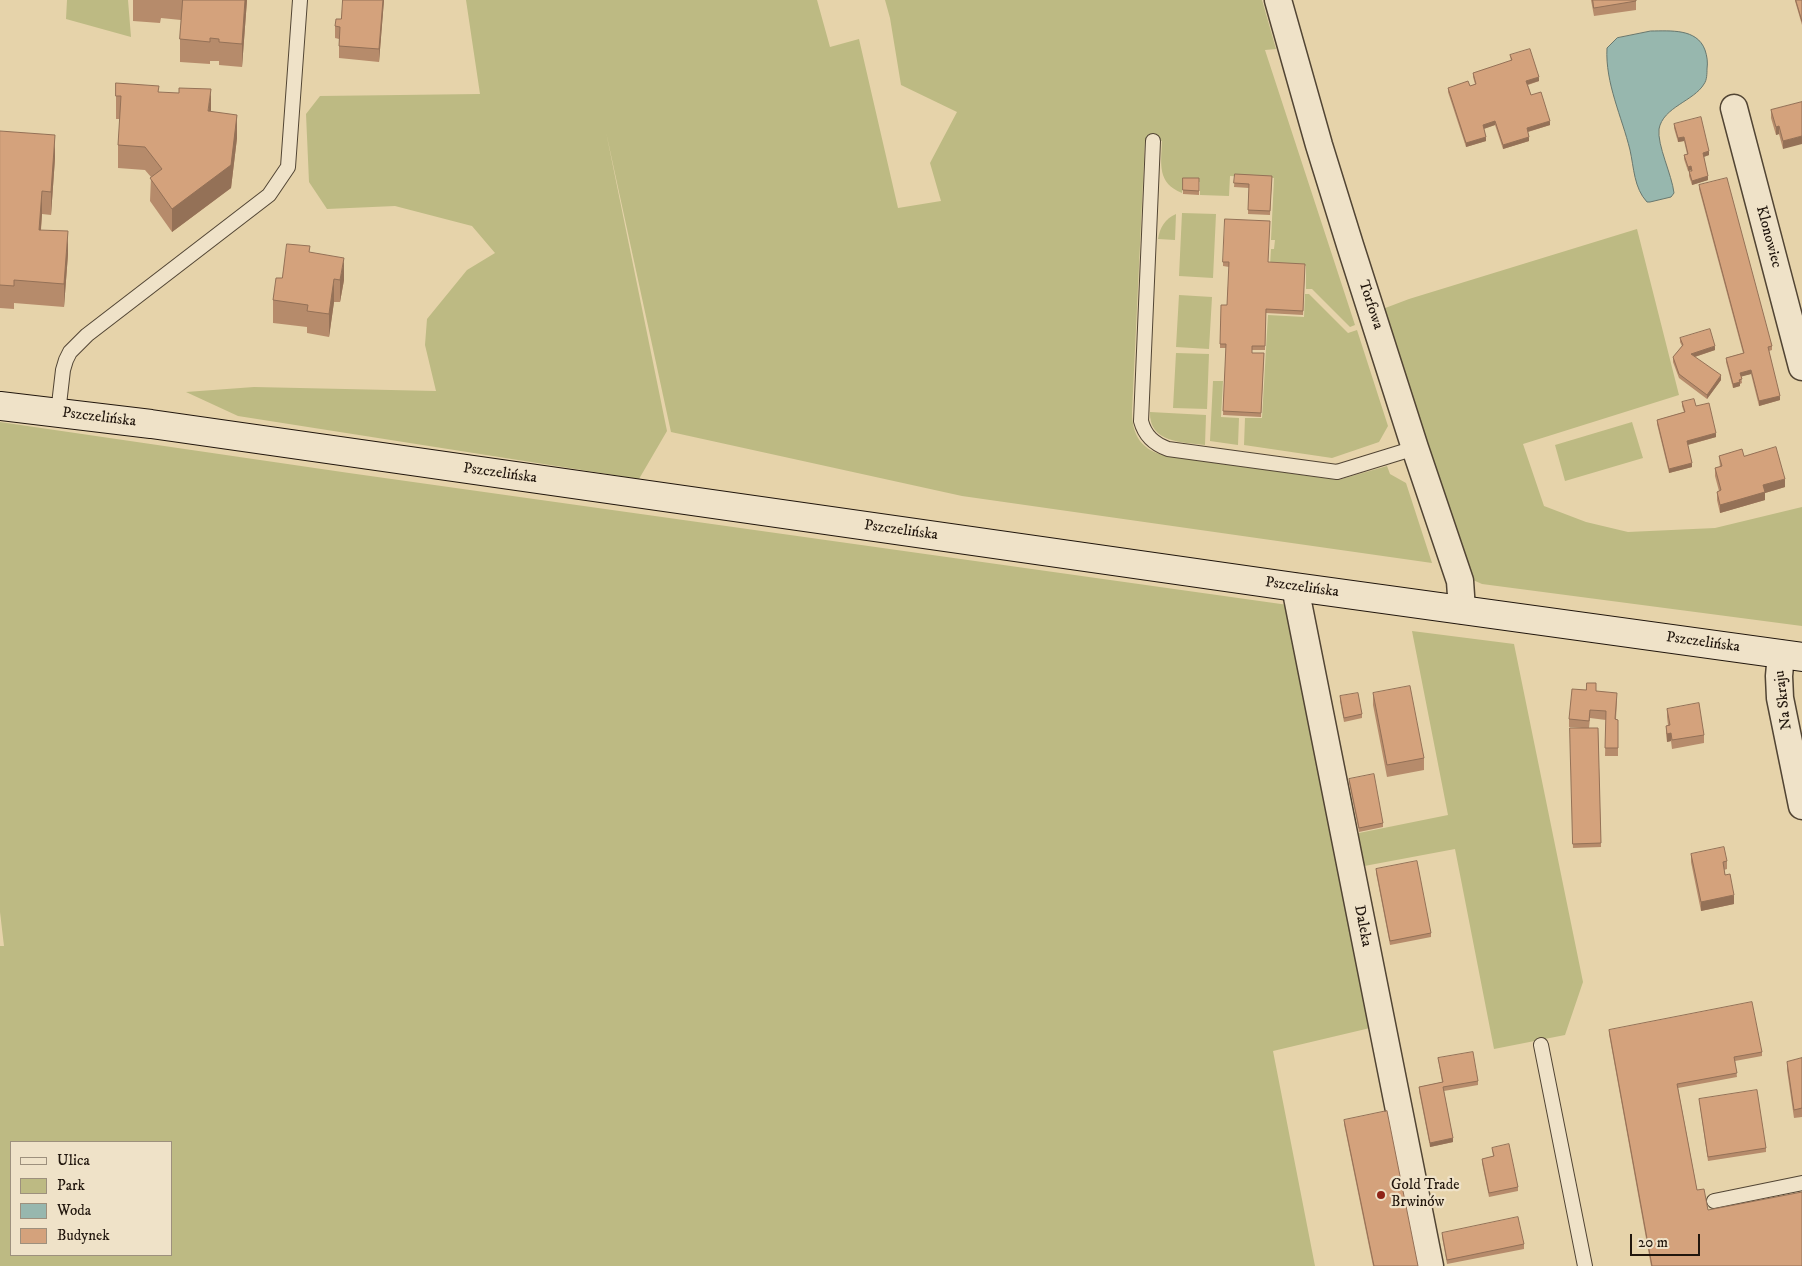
<!DOCTYPE html>
<meta charset="utf-8">
<style>
body{margin:0}
#map{position:relative;width:1802px;height:1266px;overflow:hidden;background:#e6d3aa;font-family:"IM FELL DW Pica",serif}
canvas{display:block}
.legend{position:absolute;left:10px;top:1141px;width:162px;height:115px;box-sizing:border-box;background:#efe2c8;border:1px solid #9d907d;margin:0;padding:6px 9px;list-style:none;font-size:15px;color:#21160d}
.legend li{display:flex;align-items:center;gap:10px;height:25px}
.legend b{width:25px;border:1px solid #9d907d}
.scale{position:absolute;left:1630px;top:1234px;width:70px;height:22px;box-sizing:border-box;border:2px solid #21160d;border-top:0;padding-left:6px;font-size:15px;line-height:18px;white-space:nowrap;color:#21160d;-webkit-text-stroke:4px #efe2c8;paint-order:stroke}
</style>
<div id="map">
<canvas width="1802" height="1266"></canvas>
<ul class="legend">
<li><b style="height:6px;background:#efe2c8"></b>Ulica</li>
<li><b style="height:14px;background:#bdba83"></b>Park</li>
<li><b style="height:14px;background:#97b7ae"></b>Woda</li>
<li><b style="height:14px;background:#d4a27c"></b>Budynek</li>
</ul>
<div class="scale">20 m</div>
</div>
<script>
const g = document.querySelector('canvas').getContext('2d');
g.lineJoin = 'round';
function fillPath(path, color) { g.fillStyle = color; g.fill(path, 'evenodd'); }
function trace(path, color, width, dash) { g.strokeStyle = color; g.lineWidth = width; g.lineCap = dash ? 'butt' : 'round'; g.setLineDash(dash || []); g.stroke(path); }
function label(font, color, halo, rows, align = 'center') {
  g.font = font + ' "IM FELL DW Pica",serif'; g.lineWidth = 4.5; g.setLineDash([]); g.textBaseline = 'middle'; g.strokeStyle = halo; g.fillStyle = color; for (const [text, x, y, turn = 0] of rows) {
    g.save(); g.translate(x, y); g.rotate((+turn || 0) * Math.PI / 180); g.textAlign = isNaN(turn) ? turn : align; if (halo) g.strokeText(text, 0, 0); g.fillText(text, 0, 0); g.restore();
  }
}
fillPath(new Path2D(`
 M 67,0 L 128,0 L 131,37 L 66,19 Z
 M 466,0 L 817,0 L 830,47 L 859,39 L 898,208 L 941,201 L 930,163 L 957,112 L 901,85 L 890,18 L 885,0 L 1262,0 L 1276,49 L 1265,50 L 1355,325 L 1350,327 L 1312,289 L 1306,289 L 1306,266 L 1270,265 L 1271,249 L 1274,249 L 1275,240 L 1271,240 L 1274,178 L 1230,176 L 1229,196 L 1200,195 L 1200,182 L 1183,182 L 1182,193 C 1157,183 1161,164 1162,141 L 1145,140 L 1132,412 C 1132,440 1146,453 1172,457 L 1338,480 L 1387,466 L 1390,474 L 1406,483 L 1432,563 L 962,496 L 671,432 L 606,132 L 667,431 L 639,479 L 238,416 L 186,392 L 254,387 L 436,391 L 425,345 L 427,319 L 467,270 L 495,253 L 472,226 L 395,206 L 327,209 L 309,182 L 306,114 L 320,96 L 480,94 Z
 M 1182,213 L 1216,214 L 1213,278 L 1179,276 Z
 M 1176,214 L 1175,240 L 1158,239 C 1160,227 1165,219 1176,214 Z
 M 1637,229 L 1679,395 L 1523,444 L 1544,506 L 1586,522 L 1628,532 L 1715,528 L 1802,507 L 1802,626 L 1482,584 L 1473,580 L 1380,310 L 1409,299 Z
 M 1305,294 L 1309,294 L 1348,333 L 1357,330 L 1388,426 L 1379,442 L 1332,458 L 1244,445 L 1245,418 L 1262,418 L 1268,315 L 1304,317 Z
 M 1179,295 L 1212,297 L 1209,349 L 1176,347 Z
 M 1176,353 L 1209,354 L 1207,409 L 1173,408 Z
 M 1213,381 L 1223,381 L 1221,417 L 1239,418 L 1238,445 L 1210,441 Z
 M 1150,412 L 1206,415 L 1205,445 C 1182,442 1149,443 1150,412 Z
 M 0,422 L 349,473 L 1288,605 L 1370,1028 L 1273,1051 L 1315,1266 L 0,1266 L 0,946 L 4,946 L 0,912 ZM 11,1142 L 171,1142 L 171,1255 L 11,1255 Z
 M 1632,422 L 1643,458 L 1565,481 L 1555,445 Z
 M 1412,631 L 1514,644 L 1583,982 L 1565,1035 L 1494,1049 L 1455,849 L 1359,867 L 1354,834 L 1448,815 Z`), '#bdba83');
const water = new Path2D(`
 M 1651,31 C 1670,31 1697,28 1705,50 C 1707,56 1708,62 1707,69 C 1707,73 1707,80 1704,84 C 1694,101 1663,107 1659,129 C 1657,145 1672,175 1674,193 L 1671,197 L 1650,202 L 1647,202 C 1634,188 1634,168 1630,150 C 1622,117 1605,83 1607,48 L 1617,38 Z`);
fillPath(water, '#97b7ae');
trace(water, '#68776e', 1);
const service = new Path2D(`
 M 1153,141 L 1141,421 C 1145,436 1154,444 1168,449 L 1337,472 L 1415,448
 M 58,413 L 63,370 L 66,360 L 70,352 L 87,335 L 269,195 L 288,167 L 300,0
 M 1541,1045 L 1585,1266
 M 1714,1201 L 1802,1183`);
const minor = new Path2D(`
 M 1278,0 L 1319,145 L 1350,245 L 1415,448 L 1460,581 L 1462,610
 M 1734,108 L 1802,367
 M 1295,587 L 1430,1266
 M 1781,654 L 1779,676 L 1780,698 L 1802,806`);
const secondary = new Path2D(`
 M 0,406 L 151,424 L 1295,587 L 1802,657`);
trace(service, '#524534', 16);
trace(minor, '#524534', 29);
trace(secondary, '#21160d', 30);
trace(service, '#efe2c8', 14);
trace(minor, '#efe2c8', 26);
trace(secondary, '#efe2c8', 28);
fillPath(new Path2D(`
 M 133,0 L 247,0 L 242,67 L 219,65 L 219,61 L 210,61 L 210,64 L 180,62 L 180,39 L 181,20 L 161,18 L 160,23 L 133,21 Z
 M 384,0 L 379,62 L 339,58 L 339,39 L 335,38 L 335,26 Z
 M 1591,0 L 1636,0 L 1636,10 L 1594,16 Z
 M 1795,0 L 1802,0 L 1802,25 L 1795,1 Z
 M 1510,55 L 1539,81 L 1528,85 L 1531,95 L 1550,125 L 1528,132 L 1529,141 L 1503,149 L 1495,125 L 1484,129 L 1486,141 L 1466,147 L 1448,92 L 1448,88 L 1470,86 L 1475,84 L 1473,77 L 1473,73 L 1511,61 Z
 M 116,83 L 159,92 L 211,112 L 237,138 L 231,188 L 172,232 L 150,201 L 151,177 L 145,170 L 118,168 L 118,145 L 120,119 L 116,119 Z
 M 1802,102 L 1783,149 L 1779,134 L 1776,135 L 1771,118 L 1771,110 Z
 M 1674,124 L 1709,155 L 1704,157 L 1708,180 L 1692,185 L 1689,176 L 1689,171 L 1691,171 L 1691,170 L 1688,171 L 1684,159 L 1684,155 L 1687,154 L 1684,141 L 1678,142 L 1674,128 Z
 M 0,131 L 55,158 L 51,215 L 42,214 L 41,230 L 68,254 L 64,307 L 14,303 L 14,309 L 0,308 Z
 M 1235,174 L 1272,176 L 1270,215 L 1248,214 L 1249,188 L 1234,187 Z
 M 1183,178 L 1199,178 L 1199,195 L 1183,194 Z
 M 1699,185 L 1772,346 L 1772,350 L 1769,351 L 1780,400 L 1759,406 L 1751,374 L 1741,376 L 1742,383 L 1740,384 L 1740,386 L 1733,388 L 1726,362 L 1726,358 L 1743,353 L 1699,189 Z
 M 310,253 L 344,280 L 340,302 L 334,302 L 329,337 L 307,333 L 307,327 L 273,323 L 273,300 L 282,278 Z
 M 1223,262 L 1305,264 L 1303,315 L 1266,313 L 1265,350 L 1252,350 L 1252,353 L 1264,353 L 1261,417 L 1223,415 L 1226,348 L 1220,348 L 1220,344 L 1227,305 L 1229,267 L 1223,266 Z
 M 1680,338 L 1715,350 L 1695,357 L 1721,380 L 1707,399 L 1679,378 L 1673,362 L 1673,357 L 1682,346 L 1680,342 Z
 M 1682,402 L 1696,406 L 1716,437 L 1688,445 L 1692,467 L 1669,473 L 1657,424 L 1657,420 L 1684,412 L 1682,406 Z
 M 1719,456 L 1744,456 L 1785,487 L 1765,493 L 1765,500 L 1720,513 L 1717,500 L 1717,492 L 1719,491 L 1715,476 L 1715,468 L 1720,467 Z
 M 1596,691 L 1617,701 L 1616,719 L 1618,720 L 1618,756 L 1605,756 L 1606,720 L 1590,718 L 1589,728 L 1598,728 L 1601,847 L 1573,848 L 1570,728 L 1582,728 L 1569,727 L 1569,719 Z
 M 1373,693 L 1424,758 L 1424,770 L 1387,777 L 1373,705 Z
 M 1340,696 L 1362,714 L 1362,718 L 1344,722 L 1340,701 Z
 M 1667,709 L 1704,735 L 1704,743 L 1672,749 L 1671,741 L 1667,742 L 1666,734 L 1666,726 L 1668,725 L 1667,717 Z
 M 1349,779 L 1383,823 L 1383,827 L 1359,832 L 1349,783 Z
 M 1691,854 L 1727,861 L 1727,869 L 1724,870 L 1734,904 L 1701,911 L 1691,862 Z
 M 1376,869 L 1431,933 L 1431,937 L 1390,945 L 1376,873 Z
 M 1609,1030 L 1762,1052 L 1762,1056 L 1735,1061 L 1737,1077 L 1678,1088 L 1697,1190 L 1708,1210 L 1802,1266 L 1651,1266 L 1609,1034 Z
 M 1438,1058 L 1478,1081 L 1478,1085 L 1444,1091 L 1453,1142 L 1430,1147 L 1419,1091 L 1419,1087 L 1442,1082 Z
 M 1802,1058 L 1802,1117 L 1794,1118 L 1787,1070 L 1787,1062 Z
 M 1699,1099 L 1766,1148 L 1766,1152 L 1708,1161 Z
 M 1344,1120 L 1418,1266 L 1373,1266 L 1344,1124 Z
 M 1492,1148 L 1518,1187 L 1518,1191 L 1489,1197 L 1482,1163 L 1482,1159 L 1493,1156 Z
 M 1442,1233 L 1524,1244 L 1524,1249 L 1447,1264 L 1442,1237 Z`), '#b68b6b');
fillPath(new Path2D(`
 M 245,0 L 247,0 L 242,67 L 242,44 Z
 M 383,0 L 384,0 L 379,62 L 379,49 Z
 M 1539,77 L 1539,81 L 1526,85 L 1526,81 Z
 M 211,89 L 211,111 L 208,111 Z
 M 237,115 L 237,138 L 231,188 L 172,232 L 172,209 Z
 M 1495,121 L 1495,125 L 1483,129 L 1483,125 Z
 M 1550,121 L 1550,125 L 1527,132 L 1527,128 Z
 M 1779,126 L 1779,134 L 1776,135 L 1776,127 Z
 M 55,135 L 55,158 L 51,215 L 51,192 Z
 M 1802,136 L 1802,144 L 1783,149 L 1783,141 Z
 M 1486,137 L 1486,141 L 1466,147 L 1466,143 Z
 M 1529,137 L 1529,141 L 1503,149 L 1503,145 Z
 M 1684,137 L 1684,141 L 1678,142 L 1678,138 Z
 M 1709,151 L 1709,155 L 1703,157 L 1703,153 Z
 M 1691,166 L 1691,170 L 1688,171 L 1688,167 Z
 M 1708,176 L 1708,180 L 1692,185 L 1692,181 Z
 M 42,191 L 42,214 L 39,252 L 39,230 Z
 M 68,231 L 68,254 L 64,307 L 64,284 Z
 M 344,258 L 344,280 L 340,302 L 340,280 Z
 M 334,279 L 334,302 L 329,337 L 329,314 Z
 M 1715,346 L 1715,350 L 1691,358 L 1691,354 Z
 M 1751,370 L 1751,374 L 1740,377 L 1740,373 Z
 M 1721,375 L 1721,380 L 1707,399 L 1707,395 Z
 M 1740,382 L 1740,386 L 1733,388 L 1733,384 Z
 M 1780,396 L 1780,400 L 1759,406 L 1759,401 Z
 M 1716,433 L 1716,437 L 1687,445 L 1687,441 Z
 M 1692,463 L 1692,467 L 1669,473 L 1669,469 Z
 M 1785,479 L 1785,487 L 1765,493 L 1765,500 L 1720,513 L 1720,505 L 1763,485 Z
 M 1671,733 L 1671,741 L 1667,742 L 1667,734 Z
 M 1734,895 L 1734,904 L 1701,911 L 1701,902 Z
 M 1453,1138 L 1453,1142 L 1430,1147 L 1430,1143 Z`), '#947157');
const building = new Path2D(`
 M 183,0 L 245,0 L 242,44 L 219,42 L 219,39 L 210,38 L 210,42 L 180,39 Z
 M 343,0 L 383,0 L 379,49 L 339,46 L 340,27 L 335,26 L 336,19 L 341,19 Z
 M 1593,0 L 1636,0 L 1636,1 L 1594,8 Z
 M 1796,0 L 1802,0 L 1802,21 Z
 M 1530,49 L 1539,77 L 1526,81 L 1531,95 L 1541,92 L 1550,121 L 1527,128 L 1529,137 L 1503,145 L 1495,121 L 1483,125 L 1486,137 L 1466,143 L 1448,88 L 1468,81 L 1470,86 L 1476,84 L 1473,73 L 1512,60 L 1510,55 Z
 M 116,83 L 159,86 L 158,92 L 179,93 L 179,88 L 211,89 L 208,111 L 237,115 L 231,165 L 172,209 L 150,178 L 162,169 L 145,147 L 118,145 L 121,96 L 116,96 Z
 M 1802,102 L 1802,136 L 1783,141 L 1779,126 L 1776,127 L 1771,110 Z
 M 1701,117 L 1709,151 L 1703,153 L 1708,176 L 1692,181 L 1689,171 L 1692,171 L 1691,166 L 1688,167 L 1684,155 L 1688,154 L 1684,137 L 1678,138 L 1674,124 Z
 M 0,131 L 55,135 L 51,192 L 42,191 L 39,230 L 68,231 L 64,284 L 14,280 L 14,286 L 0,285 Z
 M 1235,174 L 1272,176 L 1270,211 L 1248,210 L 1249,184 L 1234,183 Z
 M 1183,178 L 1199,178 L 1199,191 L 1183,190 Z
 M 1727,178 L 1772,346 L 1768,347 L 1780,396 L 1759,401 L 1751,370 L 1740,373 L 1742,379 L 1739,380 L 1740,382 L 1733,384 L 1726,358 L 1744,353 L 1699,185 Z
 M 1225,219 L 1270,221 L 1268,262 L 1305,264 L 1303,311 L 1266,309 L 1265,346 L 1252,346 L 1252,353 L 1264,353 L 1261,413 L 1223,411 L 1226,344 L 1220,344 L 1221,305 L 1227,305 L 1229,262 L 1223,262 Z
 M 287,244 L 310,246 L 309,252 L 344,258 L 340,280 L 334,279 L 329,314 L 307,311 L 308,305 L 273,300 L 276,278 L 282,278 Z
 M 1710,329 L 1715,346 L 1691,354 L 1721,375 L 1707,395 L 1679,374 L 1673,357 L 1683,345 L 1680,338 Z
 M 1694,399 L 1696,406 L 1709,403 L 1716,433 L 1687,441 L 1692,463 L 1669,469 L 1657,420 L 1685,412 L 1682,402 Z
 M 1776,447 L 1785,479 L 1763,485 L 1765,492 L 1720,505 L 1717,492 L 1721,490 L 1715,468 L 1722,466 L 1719,456 L 1742,449 L 1744,456 Z
 M 1587,683 L 1596,683 L 1596,691 L 1617,693 L 1615,719 L 1618,720 L 1618,748 L 1605,748 L 1606,711 L 1590,710 L 1589,721 L 1569,719 L 1572,689 L 1586,690 Z
 M 1410,686 L 1424,758 L 1387,765 L 1373,693 Z
 M 1358,693 L 1362,714 L 1344,718 L 1340,696 Z
 M 1699,703 L 1704,735 L 1672,740 L 1671,733 L 1667,734 L 1666,726 L 1670,725 L 1667,709 Z
 M 1570,728 L 1598,728 L 1601,843 L 1573,844 Z
 M 1374,774 L 1383,823 L 1359,828 L 1349,779 Z
 M 1724,847 L 1727,861 L 1723,862 L 1725,875 L 1730,874 L 1734,895 L 1701,902 L 1691,854 Z
 M 1417,861 L 1431,933 L 1390,941 L 1376,869 Z
 M 1752,1002 L 1762,1052 L 1734,1057 L 1737,1073 L 1677,1084 L 1697,1190 L 1704,1189 L 1708,1210 L 1802,1192 L 1802,1266 L 1652,1266 L 1609,1030 Z
 M 1473,1052 L 1478,1081 L 1443,1087 L 1453,1138 L 1430,1143 L 1419,1087 L 1443,1082 L 1438,1058 Z
 M 1802,1058 L 1802,1108 L 1794,1110 L 1787,1062 Z
 M 1757,1090 L 1766,1148 L 1708,1157 L 1699,1099 Z
 M 1387,1111 L 1418,1266 L 1374,1266 L 1344,1120 Z
 M 1509,1144 L 1518,1187 L 1489,1193 L 1482,1159 L 1494,1156 L 1492,1148 Z
 M 1518,1217 L 1524,1244 L 1447,1260 L 1442,1233 Z`);
fillPath(building, '#d4a27c');
trace(building, '#947157', 1);
for (const [x, y, r, color] of [
 [1381,1195,5,"#8f2418"]
]) { const dot = new Path2D(); dot.arc(x, y, r, 0, 2 * Math.PI); g.fillStyle = color; g.fill(dot); trace(dot, '#efe2c8', 2); }
label('15px', '#21160d', '#efe2c8', [
 ["Klonowiec",1768,237,75],
 ["Torfowa",1370,305,72],
 ["Pszczelińska",99,418,7],
 ["Pszczelińska",500,474,8],
 ["Pszczelińska",901,531,8],
 ["Pszczelińska",1302,588,8],
 ["Pszczelińska",1703,643,8],
 ["Na Skraju",1784,700,-97],
 ["Daleka",1362,926,79]
]);
label('15px', '#21160d', '#efe2c8', [
 ["Gold Trade",1391,1186],
 ["Brwinów",1391,1203]
], 'left');
</script>
